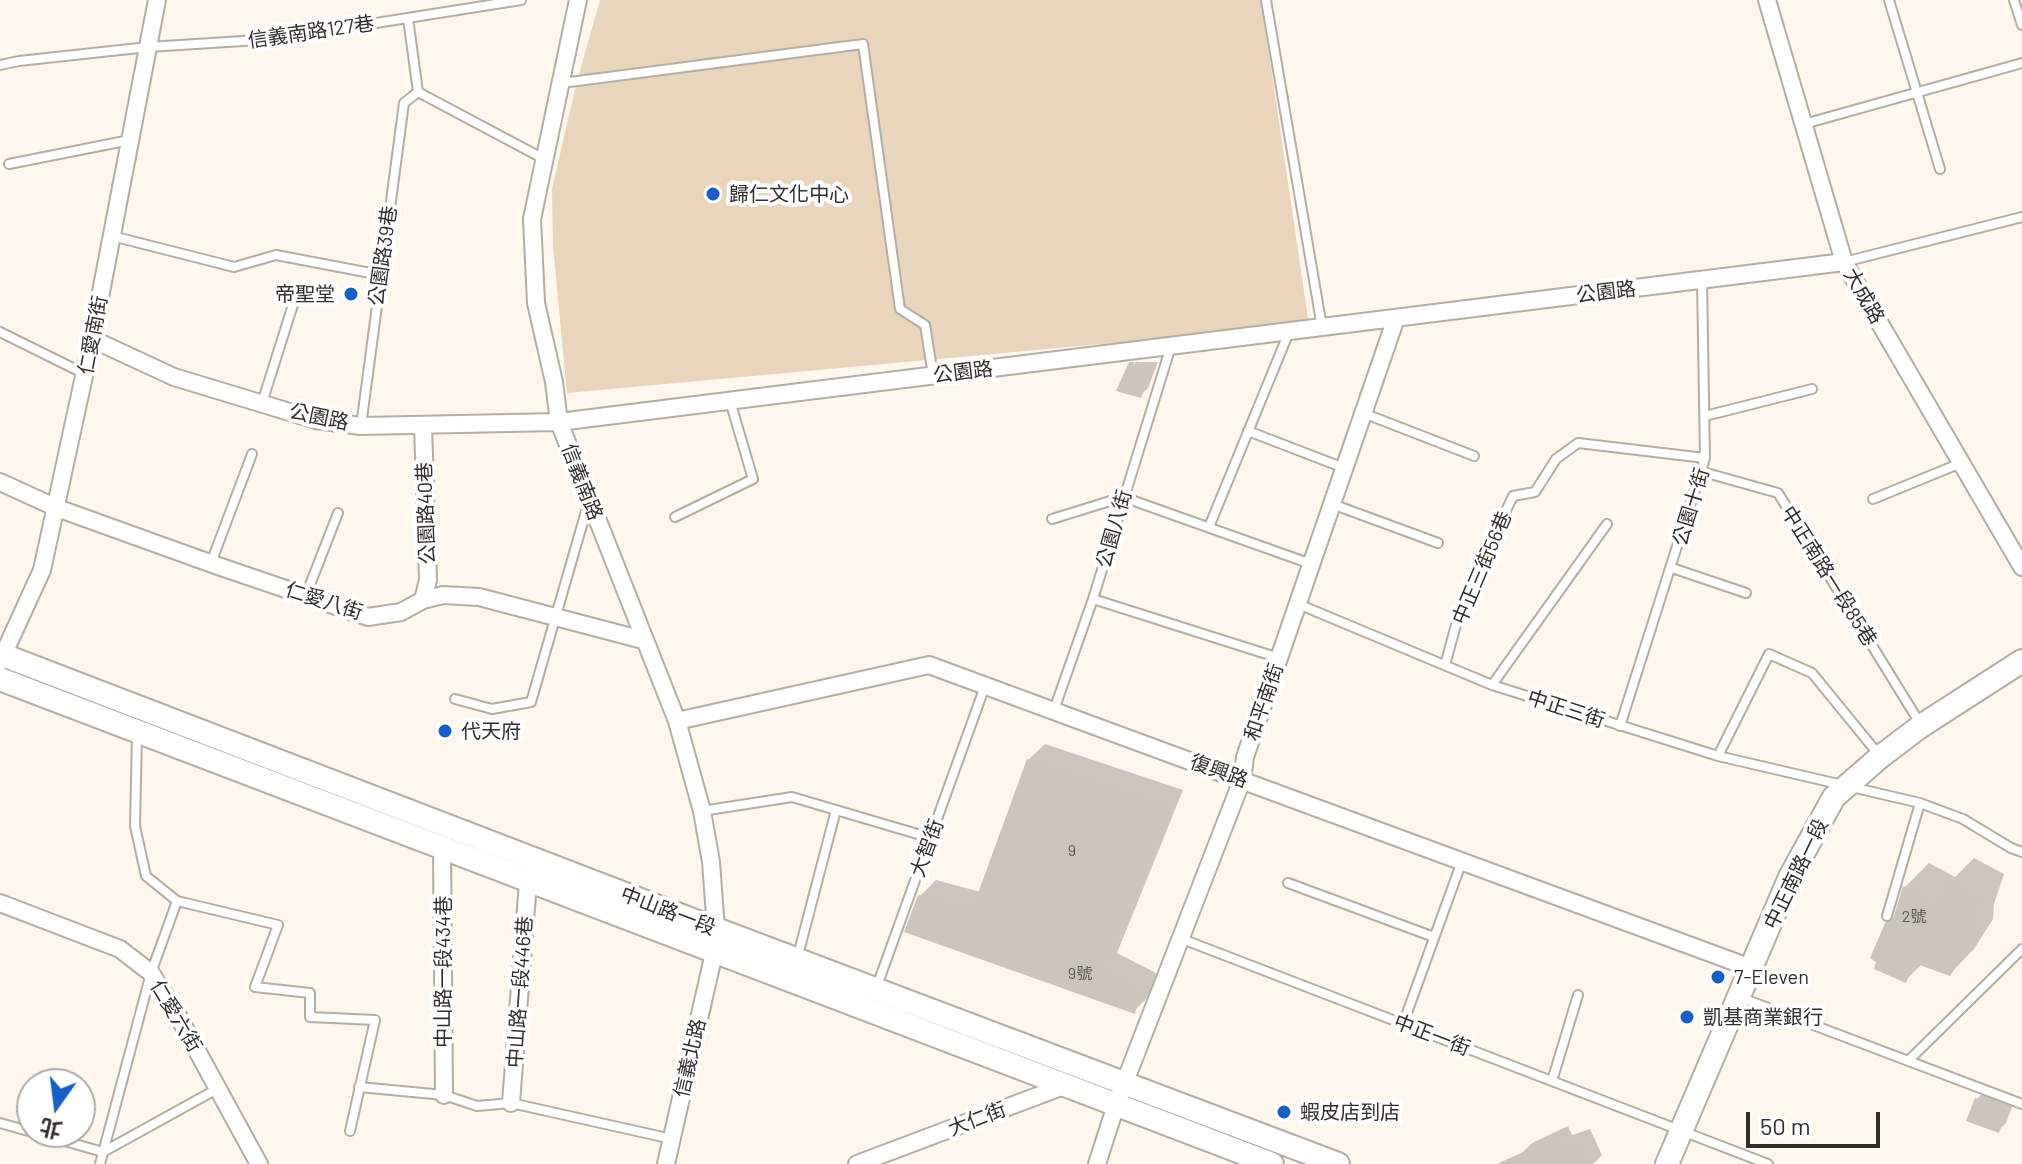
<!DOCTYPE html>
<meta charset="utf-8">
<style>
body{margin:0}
#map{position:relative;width:2022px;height:1164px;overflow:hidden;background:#fef7ee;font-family:Barlow,"Noto Sans TC",sans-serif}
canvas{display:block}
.north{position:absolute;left:16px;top:1068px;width:80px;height:80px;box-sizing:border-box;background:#fff;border:2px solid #adabaa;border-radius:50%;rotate:194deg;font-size:22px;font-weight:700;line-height:32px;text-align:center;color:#312e2b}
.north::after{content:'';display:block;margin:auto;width:28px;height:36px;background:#165ec9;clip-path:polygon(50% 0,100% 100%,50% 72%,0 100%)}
.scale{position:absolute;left:1746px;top:1112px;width:134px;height:36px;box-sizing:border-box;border:4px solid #312e2b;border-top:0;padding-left:10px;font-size:24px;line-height:28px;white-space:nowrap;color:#312e2b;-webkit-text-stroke:6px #fff;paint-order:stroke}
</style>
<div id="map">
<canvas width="2022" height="1164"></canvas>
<div class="north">北</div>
<div class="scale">50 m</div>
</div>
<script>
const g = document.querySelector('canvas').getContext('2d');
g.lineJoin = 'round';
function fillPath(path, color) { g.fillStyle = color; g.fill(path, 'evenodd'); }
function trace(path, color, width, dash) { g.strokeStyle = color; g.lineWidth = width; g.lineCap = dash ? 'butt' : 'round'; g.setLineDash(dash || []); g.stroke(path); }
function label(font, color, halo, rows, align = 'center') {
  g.font = font + ' Barlow,"Noto Sans TC",sans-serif'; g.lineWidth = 8; g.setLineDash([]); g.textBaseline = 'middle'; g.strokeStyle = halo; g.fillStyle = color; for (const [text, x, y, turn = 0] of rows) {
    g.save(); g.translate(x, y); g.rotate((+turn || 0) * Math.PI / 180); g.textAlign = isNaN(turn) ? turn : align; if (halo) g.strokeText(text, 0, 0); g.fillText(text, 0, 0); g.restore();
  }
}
fillPath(new Path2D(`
 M 600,0 L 1261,0 L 1309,325 L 567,393 L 553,246 L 552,189 L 576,85 Z`), '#e8d5bc');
fillPath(new Path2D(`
 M 1136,362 L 1158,362 L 1148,388 L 1140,396 L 1128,370 Z
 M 1045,744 L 1183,790 L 1117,953 L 1156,973 L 1150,995 L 1134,1011 L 920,896 L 936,880 L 981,892 L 1028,760 Z
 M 1974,858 L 2004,874 L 1994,904 L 1993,919 L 1974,949 L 1950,974 L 1922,964 L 1905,981 L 1887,924 L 1897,914 L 1905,887 L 1929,863 L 1955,877 Z
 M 1985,1091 L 2014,1102 L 2006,1123 L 1998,1131 L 1969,1119 L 1977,1099 Z
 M 1568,1126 L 1572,1135 L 1590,1129 L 1602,1155 L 1593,1164 L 1519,1164 L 1520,1155 L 1532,1143 Z`), '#0003');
fillPath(new Path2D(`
 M 1129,362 L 1134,362 L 1133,370 L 1152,369 L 1141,398 L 1116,391 Z
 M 1027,759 L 1168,807 L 1102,969 L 1141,990 L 1135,1014 L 904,932 L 918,895 L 972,910 Z
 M 1948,881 L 1981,899 L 1970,929 L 1970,945 L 1950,976 L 1914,963 L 1906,983 L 1874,969 L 1876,962 L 1870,958 L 1885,923 L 1893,919 L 1903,886 L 1935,904 Z
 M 1975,1098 L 2007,1110 L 1999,1133 L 1966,1121 Z
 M 1556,1137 L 1560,1146 L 1578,1140 L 1589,1164 L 1497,1164 Z`), '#cbc4bb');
const lane = new Path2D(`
 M 1266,0 L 1322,327
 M 1889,0 L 1940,169
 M 2014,0 L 2022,25
 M 408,18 L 418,92
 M 0,65 L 19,61 L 148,47 L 275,39 L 521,0
 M 562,83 L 863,44 L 900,309 L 925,325 L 933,375
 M 418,92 L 544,159
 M 1804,124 L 2022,63
 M 9,164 L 130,140
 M 112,236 L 234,267 L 276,255 L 381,275
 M 1844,262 L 2022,217
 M 0,332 L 85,374
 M 262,403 L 297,292
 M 1363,413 L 1474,456
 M 1705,416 L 1812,389
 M 361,426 L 404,103 L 418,92
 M 1248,431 L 1344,468
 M 1703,472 L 1778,493 L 1921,725
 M 1873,499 L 1961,463
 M 1332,504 L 1438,543
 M 675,517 L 753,479 L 730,401
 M 1052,519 L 1123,497 L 1311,564
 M 1209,527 L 1289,332
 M 211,563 L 252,454
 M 1672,568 L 1746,593
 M 306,595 L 338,513
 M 1093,599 L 1279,658
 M 1298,604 L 1492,685 L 1718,756 L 1920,803 L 1963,819 L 2011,848 L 2022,852
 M 1445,665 L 1462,603 L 1513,496 L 1535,492 L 1556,459 L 1578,443 L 1705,458
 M 1492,685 L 1607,524
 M 455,699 L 492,709 L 531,702 L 589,501
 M 1054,710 L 1093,599 L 1171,346
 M 1620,726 L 1705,458 L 1702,280
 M 137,734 L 135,826 L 146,876 L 177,901 L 278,925 L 255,987 L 310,993 L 310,1017 L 375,1020 L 350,1131
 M 1718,756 L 1769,654 L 1812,673 L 1879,755
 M 702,811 L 792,797 L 931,838
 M 1288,883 L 1434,937
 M 1887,916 L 1920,803
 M 1182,939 L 1768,1164
 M 797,959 L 836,810
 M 877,986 L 985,686
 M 1742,998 L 2022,1104
 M 1403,1024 L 1462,861
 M 1908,1061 L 2022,949
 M 1552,1081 L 1578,995
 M 359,1087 L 444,1095 L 477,1106 L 511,1103 L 672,1139
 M 0,1123 L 32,1132
 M 33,1132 L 103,1152 L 217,1089
 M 100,1164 L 151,973 L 177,901`);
const street = new Path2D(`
 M 578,0 L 532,219 L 536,303 L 554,382 L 559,422 L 677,721 L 702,811 L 711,862 L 716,929 L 714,953 L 666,1164
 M 1767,0 L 1844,262 L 2022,567
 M 92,339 L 174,377 L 316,420 L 361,426 L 559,422 L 1844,262
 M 0,482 L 57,508 L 218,566 L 368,617 L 401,612 L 423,600 L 443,595 L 479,597 L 643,640
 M 423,600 L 428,580 L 423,425
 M 0,662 L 42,570 L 92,339 L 157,0
 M 677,721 L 929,665 L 1751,968
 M 442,849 L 444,1095
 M 0,903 L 120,949 L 151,973 L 177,1014 L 259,1164
 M 511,1103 L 528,882
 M 857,1164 L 1069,1084
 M 1097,1164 L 1116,1105 L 1242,780 L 1245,757 L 1396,318`);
const secondary = new Path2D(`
 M 0,654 L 716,929 L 1338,1164
 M 0,679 L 1272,1164
 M 1667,1164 L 1790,877 L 1834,797 L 1880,757 L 1921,726 L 2022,661`);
trace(lane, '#b3ada4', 12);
trace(street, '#b3ada4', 20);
trace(secondary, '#b3ada4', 26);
trace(lane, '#fff', 8);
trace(street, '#fff', 16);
trace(secondary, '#fff', 22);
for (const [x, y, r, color] of [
 [713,194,8,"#165ec9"],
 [351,294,8,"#165ec9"],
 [445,731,8,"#165ec9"],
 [1718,977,8,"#165ec9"],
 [1687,1017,8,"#165ec9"],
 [1284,1112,8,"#165ec9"]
]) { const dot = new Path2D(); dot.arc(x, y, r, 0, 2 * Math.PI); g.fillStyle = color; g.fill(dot); trace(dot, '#fff', 3); }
label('16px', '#58544f', null, [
 ["9",1072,851],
 ["2號",1914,917],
 ["9號",1080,974]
]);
label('20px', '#312e2b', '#fff', [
 ["信義南路127巷",311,32,-8],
 ["公園路39巷",383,256,-82],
 ["公園路",1606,292,-7],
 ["大成路",1864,296,60],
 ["仁愛南街",93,335,-79],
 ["公園路",963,372,-7],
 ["公園路",319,417,12],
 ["信義南路",582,482,69],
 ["公園十街",1691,507,-73],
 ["公園路40巷",426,513,-92],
 ["公園八街",1114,529,-74],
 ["中正三街56巷",1482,568,-67],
 ["中正南路一段85巷",1829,576,58],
 ["仁愛八街",324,601,18],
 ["和平南街",1264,702,-71],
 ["中正三街",1566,709,18],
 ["復興路",1219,771,20],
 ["大智街",927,848,-70],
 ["中正南路一段",1796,874,-64],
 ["中山路一段",668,911,21],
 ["中山路一段434巷",443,972,-90],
 ["中山路一段446巷",520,992,-86],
 ["仁愛六街",176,1016,59],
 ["中正一街",1432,1035,21],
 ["信義北路",690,1058,-77],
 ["大仁街",977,1119,-21]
]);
label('20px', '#312e2b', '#fff', [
 ["歸仁文化中心",729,194],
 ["帝聖堂",335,294,"right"],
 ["代天府",461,731],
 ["7-Eleven",1734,977],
 ["凱基商業銀行",1703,1017],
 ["蝦皮店到店",1300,1112]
], 'left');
</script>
